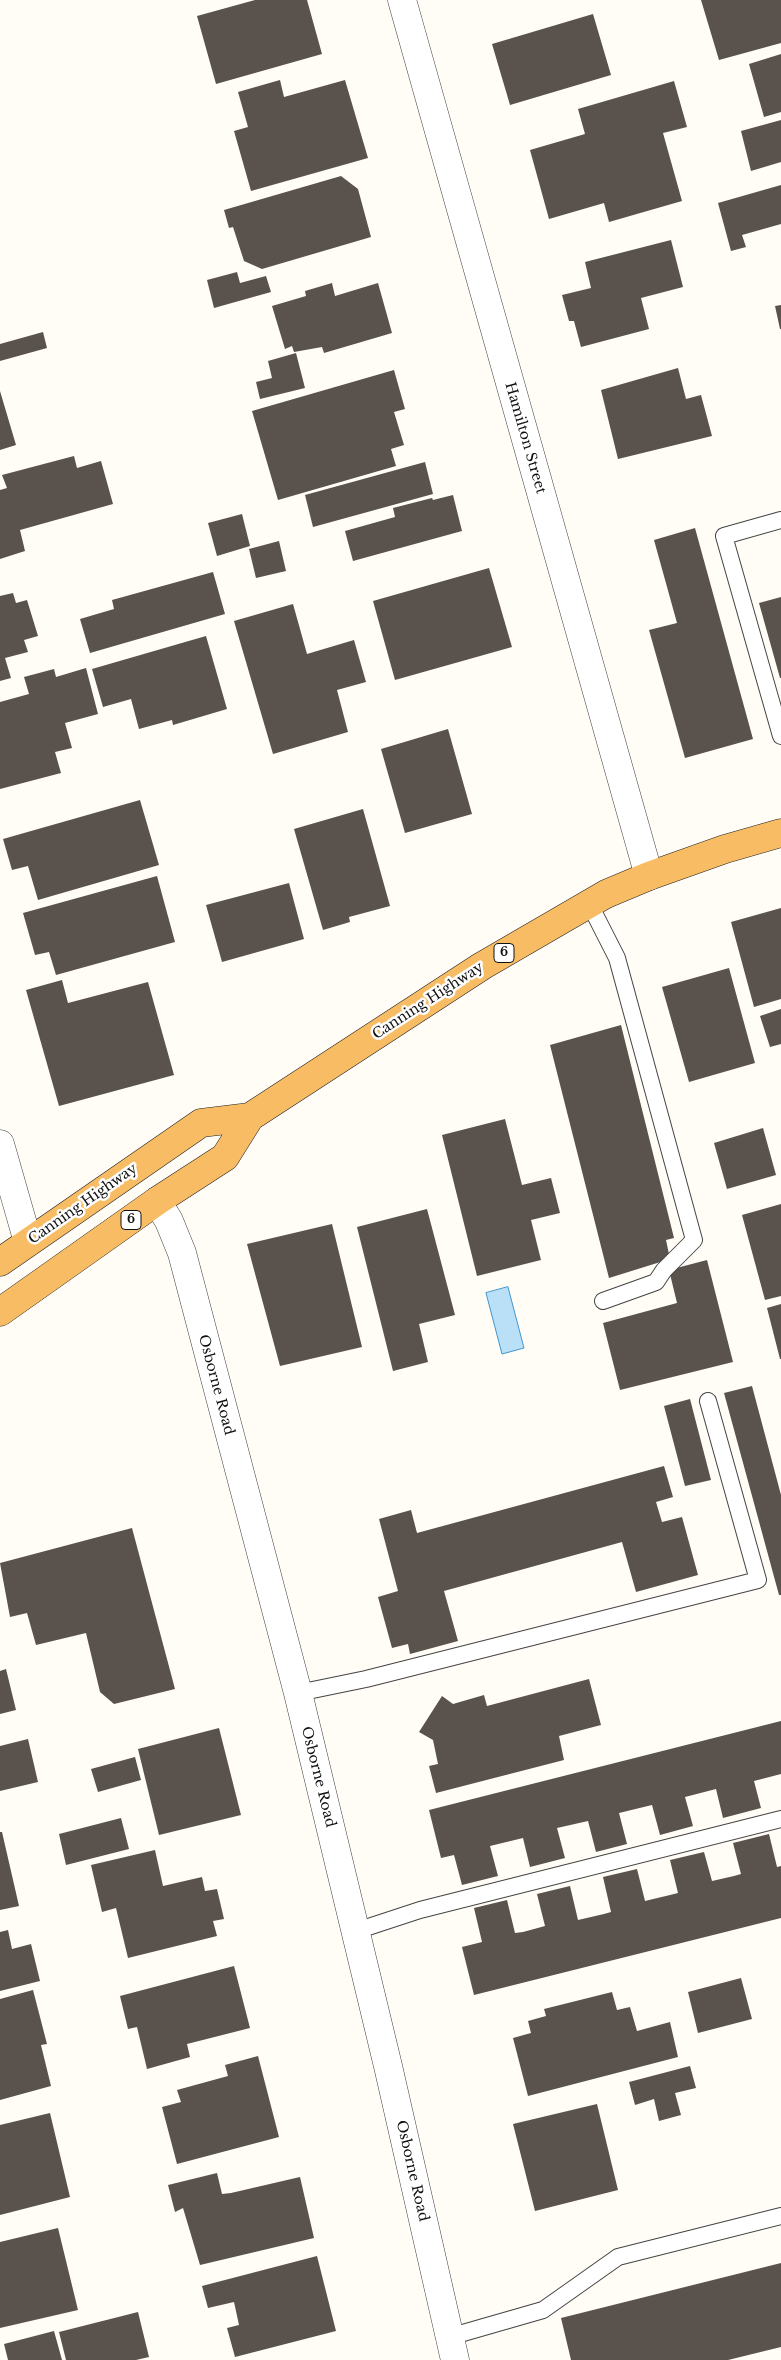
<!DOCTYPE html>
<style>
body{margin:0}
canvas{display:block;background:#fffdf5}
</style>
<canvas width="781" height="2360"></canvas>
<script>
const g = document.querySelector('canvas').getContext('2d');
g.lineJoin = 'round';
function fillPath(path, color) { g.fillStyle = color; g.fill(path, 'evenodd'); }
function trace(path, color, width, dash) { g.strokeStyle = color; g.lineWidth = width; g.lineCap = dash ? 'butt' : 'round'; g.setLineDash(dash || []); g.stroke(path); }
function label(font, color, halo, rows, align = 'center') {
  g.font = font + ' "Libre Baskerville",serif'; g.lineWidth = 5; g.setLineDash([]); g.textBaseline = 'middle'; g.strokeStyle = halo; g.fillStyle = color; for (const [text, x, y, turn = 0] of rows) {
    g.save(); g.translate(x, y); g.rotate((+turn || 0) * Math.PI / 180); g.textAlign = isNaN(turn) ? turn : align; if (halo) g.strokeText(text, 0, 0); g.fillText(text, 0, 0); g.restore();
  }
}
const water = new Path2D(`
 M 508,1287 L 524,1348 L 502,1354 L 486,1293 Z`);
fillPath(water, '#b9e0f7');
trace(water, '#3f96cf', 1);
fillPath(new Path2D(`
 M 255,0 L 307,0 L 322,54 L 216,84 L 197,16 Z
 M 701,0 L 781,0 L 781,43 L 719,60 Z
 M 593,14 L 611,75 L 510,105 L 492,44 Z
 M 781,54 L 781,112 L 764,117 L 749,64 Z
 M 280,80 L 284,97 L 345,80 L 368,158 L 251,191 L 234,131 L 248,127 L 238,92 Z
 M 674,81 L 687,127 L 663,133 L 682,201 L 609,222 L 604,203 L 549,219 L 530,150 L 585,134 L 578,109 Z
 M 781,120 L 781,162 L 751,171 L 741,131 Z
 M 341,176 L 358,189 L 371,237 L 262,269 L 244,261 L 233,227 L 229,228 L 224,210 Z
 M 781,185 L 781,224 L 742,235 L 746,247 L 731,251 L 718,203 Z
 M 671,240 L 683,287 L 641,298 L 649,329 L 581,347 L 574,321 L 569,321 L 562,295 L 591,288 L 585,262 Z
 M 237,272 L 240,283 L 266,276 L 271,292 L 214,308 L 207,280 Z
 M 332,283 L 335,296 L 378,283 L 392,333 L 324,353 L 322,347 L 294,352 L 292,346 L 285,349 L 272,306 L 306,296 L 305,291 Z
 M 781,305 L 781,329 L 780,329 L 775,306 Z
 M 43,332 L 47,348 L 0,361 L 0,344 Z
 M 296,353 L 305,388 L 260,399 L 256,382 L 272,378 L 268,361 Z
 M 678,368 L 686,399 L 701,395 L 712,436 L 618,459 L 601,390 Z
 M 394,370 L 405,409 L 394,412 L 404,445 L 391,449 L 396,466 L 278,500 L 252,411 Z
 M 0,391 L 16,445 L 0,450 Z
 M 74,456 L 77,468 L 101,461 L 113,504 L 20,530 L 25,551 L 0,559 L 0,490 L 7,488 L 2,475 Z
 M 425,462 L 433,494 L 313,527 L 305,495 Z
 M 453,495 L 462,531 L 353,561 L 345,531 L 395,517 L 393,508 L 432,498 L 433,500 Z
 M 242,514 L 250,546 L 217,556 L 208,523 Z
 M 695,528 L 753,739 L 685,758 L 649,630 L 677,623 L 654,540 Z
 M 279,541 L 286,571 L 256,578 L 249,549 Z
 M 489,568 L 512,647 L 395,680 L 373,601 Z
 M 213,572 L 225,614 L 90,653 L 80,619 L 114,609 L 112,600 Z
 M 13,593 L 16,603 L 27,600 L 38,636 L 24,640 L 28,652 L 5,658 L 11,678 L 0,681 L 0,596 Z
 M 781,597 L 781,678 L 780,678 L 759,603 Z
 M 293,604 L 307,654 L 354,640 L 366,682 L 337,690 L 348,732 L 273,754 L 234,621 Z
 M 206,636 L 227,709 L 173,725 L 172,720 L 139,729 L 131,699 L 103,707 L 92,669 Z
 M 86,668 L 98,714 L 65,723 L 72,748 L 55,752 L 61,773 L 0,789 L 0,702 L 29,694 L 24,677 L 54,669 L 56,677 Z
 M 448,729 L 472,814 L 405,833 L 381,749 Z
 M 140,800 L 159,865 L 38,900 L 28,866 L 12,870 L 3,839 Z
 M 363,809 L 390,906 L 349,917 L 350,922 L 323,930 L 294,829 Z
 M 157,876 L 175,942 L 56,975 L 49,952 L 35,955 L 23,913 Z
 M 289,883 L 304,939 L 222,962 L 206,905 Z
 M 781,908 L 781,999 L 754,1007 L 731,922 Z
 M 729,968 L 755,1063 L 689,1082 L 662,987 Z
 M 62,980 L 68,1003 L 148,982 L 174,1075 L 59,1106 L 26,990 Z
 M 781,1009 L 781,1044 L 770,1047 L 760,1016 Z
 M 621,1025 L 674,1238 L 666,1240 L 670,1259 L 609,1278 L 550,1045 Z
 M 505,1119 L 522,1185 L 551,1178 L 560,1213 L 531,1220 L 541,1260 L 477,1276 L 442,1135 Z
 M 763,1128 L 776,1175 L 727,1189 L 714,1143 Z
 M 781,1204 L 781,1296 L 765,1300 L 742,1215 Z
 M 427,1209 L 455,1315 L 419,1324 L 428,1362 L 393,1371 L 357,1227 Z
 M 332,1224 L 362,1347 L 280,1366 L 247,1244 Z
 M 707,1260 L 733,1362 L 620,1390 L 603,1323 L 677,1303 L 669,1270 Z
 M 781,1304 L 781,1359 L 780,1359 L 767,1308 Z
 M 752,1386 L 781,1495 L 781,1595 L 779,1595 L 724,1393 Z
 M 690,1399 L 711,1480 L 685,1486 L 664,1406 Z
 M 664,1466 L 673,1497 L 656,1502 L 662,1522 L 682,1517 L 698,1575 L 636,1592 L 622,1542 L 444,1591 L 458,1641 L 410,1654 L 408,1644 L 392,1648 L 378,1597 L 398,1591 L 379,1519 L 411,1510 L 417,1533 Z
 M 132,1528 L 175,1689 L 114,1704 L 100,1692 L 86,1633 L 36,1645 L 27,1613 L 10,1617 L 0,1563 Z
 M 6,1669 L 16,1710 L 0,1714 L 0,1671 Z
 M 589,1679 L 601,1725 L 559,1736 L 564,1760 L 436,1793 L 429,1766 L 438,1764 L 433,1740 L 419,1732 L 442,1696 L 453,1704 L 484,1695 L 487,1706 Z
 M 781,1721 L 781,1774 L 754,1781 L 761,1808 L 723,1818 L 716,1789 L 685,1797 L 693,1826 L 660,1835 L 652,1805 L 619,1813 L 627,1844 L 596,1852 L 588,1821 L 557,1828 L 565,1858 L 530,1867 L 523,1838 L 490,1846 L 498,1876 L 462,1885 L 454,1855 L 441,1858 L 429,1810 Z
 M 219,1728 L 241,1815 L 159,1835 L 138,1749 Z
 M 28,1739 L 38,1782 L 0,1791 L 0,1746 Z
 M 135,1757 L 141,1780 L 98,1792 L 91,1769 Z
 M 121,1818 L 129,1849 L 66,1865 L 59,1834 Z
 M 0,1832 L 2,1832 L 19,1906 L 0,1910 Z
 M 769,1834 L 777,1867 L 781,1866 L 781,1918 L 474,1995 L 462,1947 L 482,1942 L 474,1908 L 507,1900 L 515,1933 L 523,1932 L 545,1926 L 537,1894 L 570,1886 L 578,1920 L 604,1914 L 611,1912 L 603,1877 L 637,1869 L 645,1901 L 670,1895 L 678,1893 L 670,1860 L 704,1852 L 712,1881 L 734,1876 L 741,1874 L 733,1843 Z
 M 155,1850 L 163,1886 L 202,1877 L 205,1891 L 217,1889 L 224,1919 L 213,1921 L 217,1936 L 128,1958 L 116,1908 L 102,1912 L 91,1865 Z
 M 8,1930 L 12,1949 L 31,1944 L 40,1981 L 0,1991 L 0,1932 Z
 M 234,1966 L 250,2028 L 187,2044 L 190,2057 L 147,2069 L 137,2027 L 128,2029 L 120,1996 Z
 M 741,1978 L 752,2019 L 698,2033 L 688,1992 Z
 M 33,1990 L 47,2044 L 41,2045 L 51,2086 L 0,2100 L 0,1999 Z
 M 612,1992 L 617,2010 L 630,2007 L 637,2031 L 670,2022 L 678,2057 L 528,2096 L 513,2038 L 531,2033 L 528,2021 L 546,2016 L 544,2009 Z
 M 258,2056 L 279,2137 L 177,2164 L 162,2107 L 181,2102 L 177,2090 L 228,2076 L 225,2065 Z
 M 690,2066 L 696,2088 L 675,2093 L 681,2115 L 659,2121 L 654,2099 L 635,2105 L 629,2082 Z
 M 597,2104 L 618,2190 L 535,2211 L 513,2124 Z
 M 50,2113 L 70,2197 L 0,2215 L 0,2125 Z
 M 217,2173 L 222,2194 L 231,2193 L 300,2177 L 314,2238 L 200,2265 L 183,2208 L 175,2212 L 168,2185 Z
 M 58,2228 L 78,2310 L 0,2328 L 0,2242 Z
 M 317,2256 L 336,2331 L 235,2357 L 227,2328 L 239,2325 L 234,2302 L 208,2308 L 202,2286 Z
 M 781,2263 L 781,2347 L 728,2360 L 571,2360 L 561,2318 Z
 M 138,2312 L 149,2357 L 136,2360 L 66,2360 L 59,2332 Z
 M 54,2331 L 62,2360 L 8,2360 L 4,2344 Z`), '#5a524d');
const service = new Path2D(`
 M 781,520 L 724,536 L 781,736
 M 589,903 L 617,958 L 694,1240 L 664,1270 L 656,1282 L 603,1301
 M 298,1693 L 366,1679 L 758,1580 L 708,1401
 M 356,1931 L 420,1910 L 781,1819
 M 449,2337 L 543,2310 L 618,2257 L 781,2216`);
const minor = new Path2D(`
 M 402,0 L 649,876
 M 0,1144 L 28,1242
 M 157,1201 L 169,1221 L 182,1253 L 298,1693 L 388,2066 L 455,2360`);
const trunk = new Path2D(`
 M 0,1262 L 201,1123 L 250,1117
 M 0,1312 L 157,1201 L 225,1157 L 250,1117 L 482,966 L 606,894 L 649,876 L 725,849 L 781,833`);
trace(service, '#444', 18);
trace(minor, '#444', 29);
trace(trunk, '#222', 29);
trace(service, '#fff', 16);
trace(minor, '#fff', 28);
trace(trunk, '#f7bc64', 28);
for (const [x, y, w] of [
 [504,953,20],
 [131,1220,20]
]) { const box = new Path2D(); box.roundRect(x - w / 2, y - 9.5, w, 19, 4); g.fillStyle = '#fff'; g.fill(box); trace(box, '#111', 1); }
label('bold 12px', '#111', null, [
 ["6",504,953],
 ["6",131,1220]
]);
label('14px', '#111', '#fff', [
 ["Hamilton Street",525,438,74],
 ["Canning Highway",428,1001,-33],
 ["Canning Highway",83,1204,-35],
 ["Osborne Road",216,1385,75],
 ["Osborne Road",318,1777,76],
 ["Osborne Road",412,2171,77]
]);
</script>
